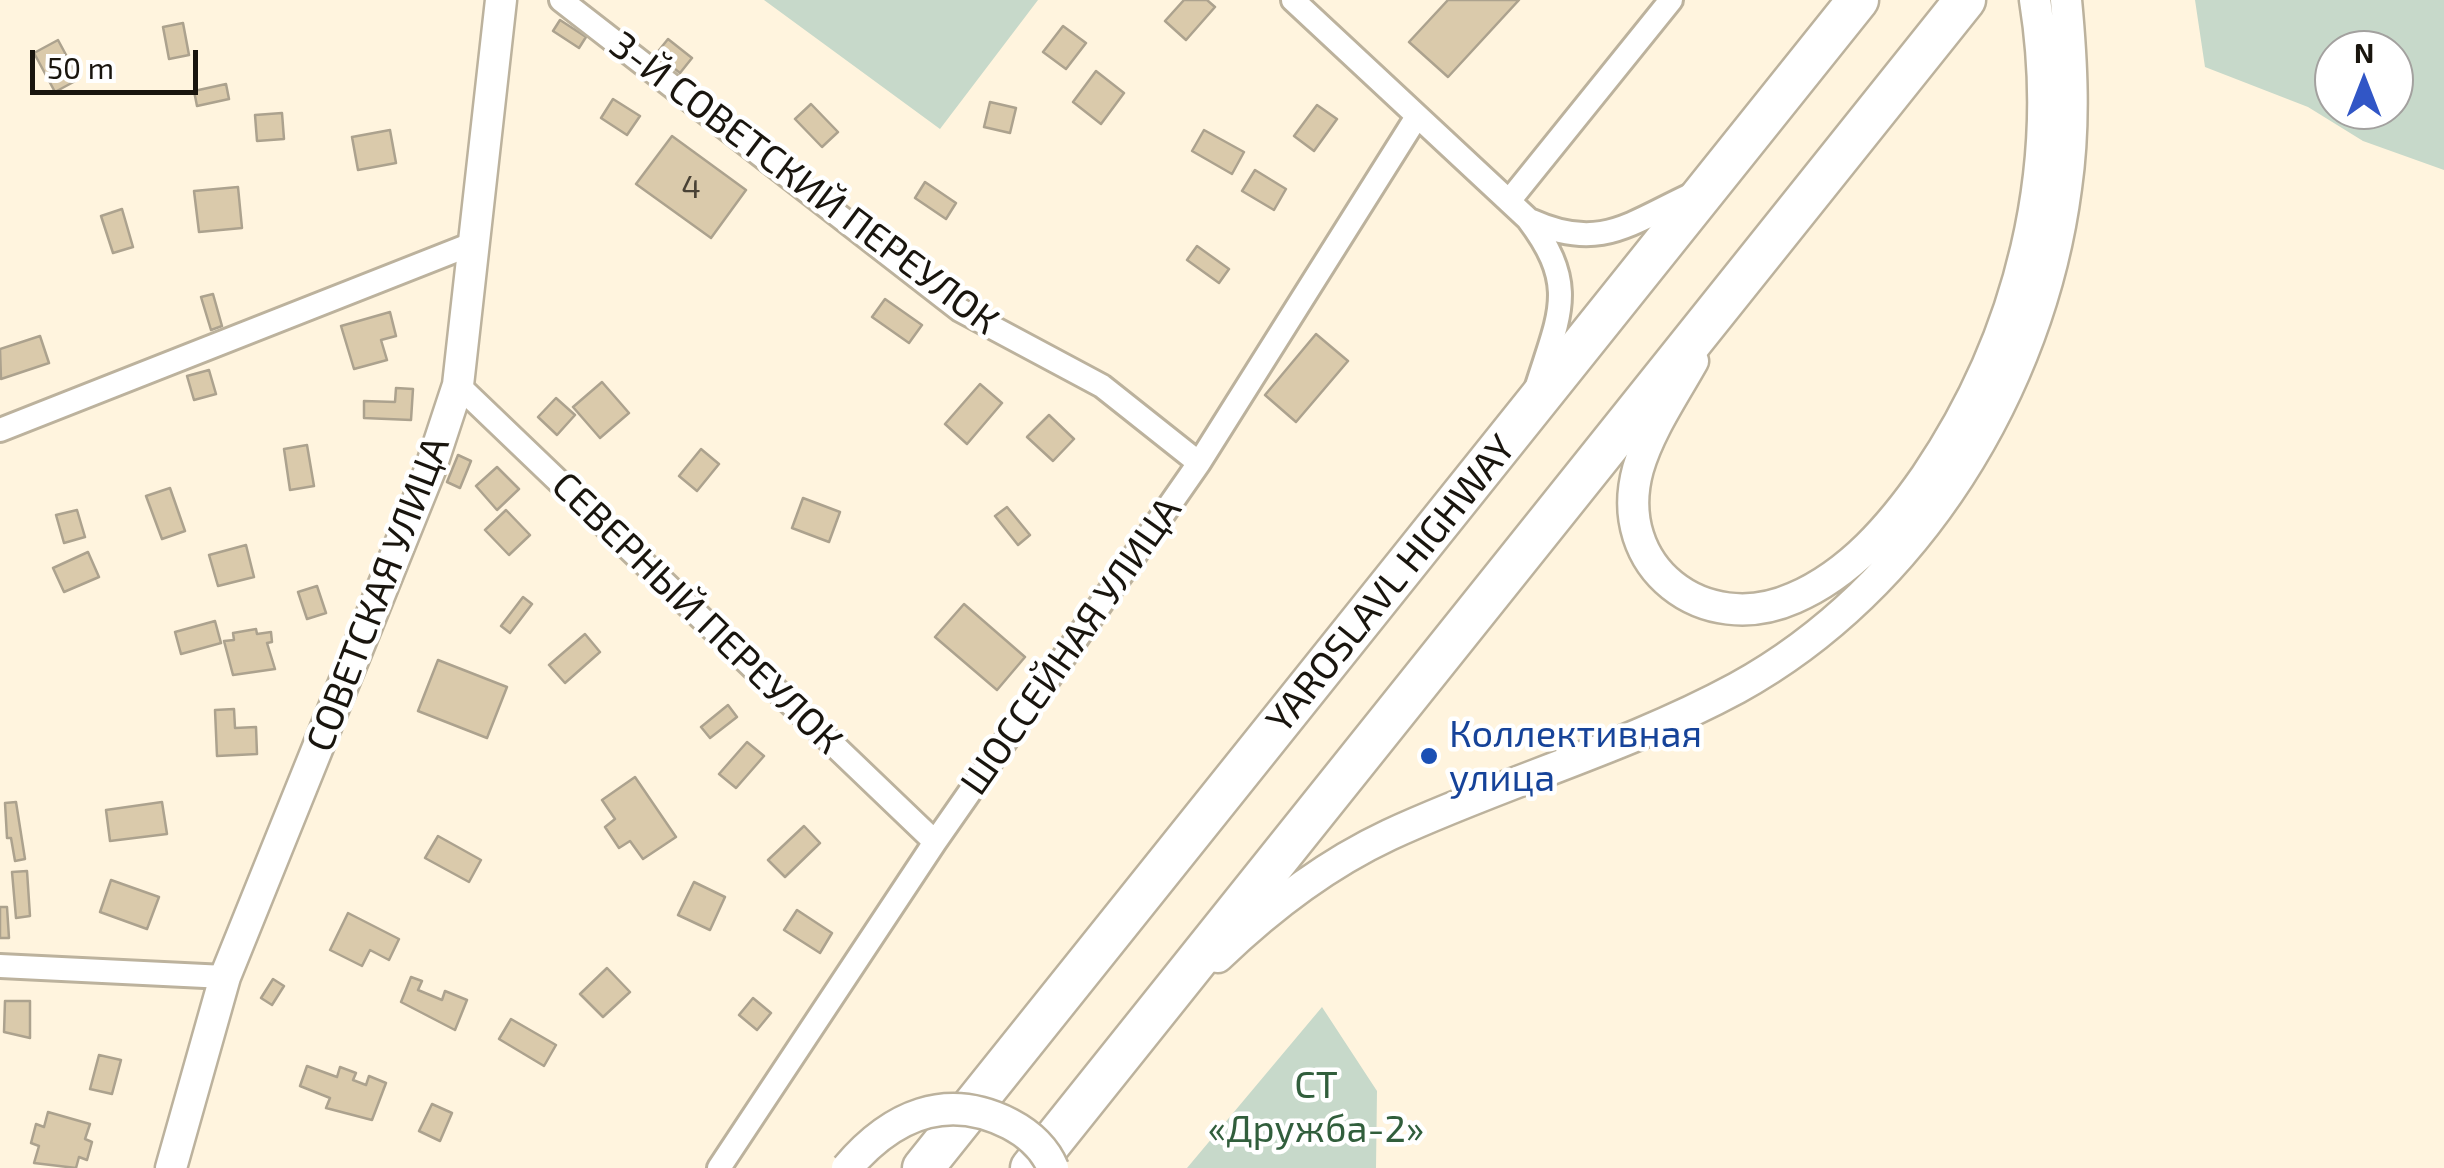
<!DOCTYPE html>
<meta charset="utf-8">
<style>
body{margin:0}
#map{position:relative;width:2444px;height:1168px;overflow:hidden;background:#fff4de;font-family:"Exo 2",sans-serif}
canvas{display:block}
.north{position:absolute;left:2314px;top:30px;width:100px;height:100px;box-sizing:border-box;background:#fff;border:2px solid #a3a19f;border-radius:50%;rotate:0deg;font-size:28px;font-weight:700;line-height:40px;text-align:center;color:#19150e}
.north::after{content:'';display:block;margin:auto;width:35px;height:45px;background:#3156c6;clip-path:polygon(50% 0,100% 100%,50% 72%,0 100%)}
.scale{position:absolute;left:30px;top:50px;width:168px;height:45px;box-sizing:border-box;border:5px solid #19150e;border-top:0;padding-left:12px;font-size:30px;line-height:35px;white-space:nowrap;color:#19150e;-webkit-text-stroke:8px #fff;paint-order:stroke}
</style>
<div id="map">
<canvas width="2444" height="1168"></canvas>
<div class="north">N</div>
<div class="scale">50 m</div>
</div>
<script>
const g = document.querySelector('canvas').getContext('2d');
g.lineJoin = 'round';
function fillPath(path, color) { g.fillStyle = color; g.fill(path, 'evenodd'); }
function trace(path, color, width, dash) { g.strokeStyle = color; g.lineWidth = width; g.lineCap = dash ? 'butt' : 'round'; g.setLineDash(dash || []); g.stroke(path); }
function label(font, color, halo, rows, align = 'center') {
  g.font = font + ' "Exo 2",sans-serif'; g.lineWidth = 9; g.setLineDash([]); g.textBaseline = 'middle'; g.strokeStyle = halo; g.fillStyle = color; for (const [text, x, y, turn = 0] of rows) {
    g.save(); g.translate(x, y); g.rotate((+turn || 0) * Math.PI / 180); g.textAlign = isNaN(turn) ? turn : align; if (halo) g.strokeText(text, 0, 0); g.fillText(text, 0, 0); g.restore();
  }
}
fillPath(new Path2D(`
 M 764,0 L 1038,0 L 940,129 Z
 M 2195,0 L 2444,0 L 2444,170 L 2363,141 L 2308,107 L 2205,67 ZM 2334,50 L 2394,50 L 2394,110 L 2334,110 Z
 M 1322,1007 L 1377,1091 L 1376,1168 L 1187,1168 Z`), '#c7d9ca');
const building = new Path2D(`
 M 1184,0 L 1207,0 L 1215,7 L 1186,40 L 1165,21 Z
 M 1448,0 L 1519,0 L 1448,77 L 1409,42 Z
 M 560,20 L 586,37 L 579,48 L 553,31 Z
 M 183,23 L 189,55 L 169,59 L 163,27 Z
 M 1063,26 L 1086,43 L 1066,69 L 1043,52 Z
 M 668,39 L 692,58 L 680,73 L 656,54 Z
 M 58,40 L 79,79 L 55,92 L 34,53 Z
 M 1096,71 L 1124,93 L 1101,124 L 1073,102 Z
 M 226,84 L 229,99 L 197,106 L 194,91 Z
 M 613,99 L 640,116 L 627,135 L 601,118 Z
 M 990,102 L 1016,108 L 1010,133 L 984,127 Z
 M 811,104 L 838,132 L 822,147 L 795,119 Z
 M 1317,105 L 1337,119 L 1314,151 L 1294,136 Z
 M 282,113 L 284,139 L 257,141 L 255,115 Z
 M 390,130 L 396,163 L 358,170 L 352,137 Z
 M 1204,130 L 1244,152 L 1232,174 L 1192,151 Z
 M 672,136 L 746,190 L 711,238 L 636,184 Z
 M 1255,170 L 1286,189 L 1274,210 L 1242,191 Z
 M 925,182 L 956,203 L 946,219 L 915,198 Z
 M 238,187 L 242,228 L 199,232 L 194,191 Z
 M 122,209 L 133,247 L 113,253 L 101,216 Z
 M 1197,246 L 1229,269 L 1219,283 L 1187,260 Z
 M 213,294 L 222,326 L 211,330 L 201,297 Z
 M 885,299 L 922,325 L 909,343 L 872,317 Z
 M 390,312 L 396,336 L 381,340 L 387,360 L 354,369 L 341,326 Z
 M 1316,334 L 1348,361 L 1296,422 L 1265,395 Z
 M 40,336 L 49,363 L 1,379 L 0,349 Z
 M 209,370 L 216,394 L 194,400 L 187,376 Z
 M 602,382 L 629,413 L 600,438 L 573,407 Z
 M 980,384 L 1002,403 L 967,444 L 945,424 Z
 M 396,388 L 413,389 L 411,420 L 364,418 L 364,401 L 395,402 Z
 M 556,398 L 575,415 L 557,435 L 538,417 Z
 M 1049,415 L 1074,439 L 1053,461 L 1027,437 Z
 M 307,445 L 314,486 L 290,490 L 284,449 Z
 M 701,449 L 719,464 L 697,491 L 679,476 Z
 M 458,455 L 471,461 L 460,488 L 447,482 Z
 M 497,467 L 519,489 L 497,510 L 476,486 Z
 M 170,488 L 185,531 L 162,539 L 146,496 Z
 M 803,498 L 840,512 L 829,542 L 792,528 Z
 M 1007,507 L 1030,535 L 1018,545 L 995,516 Z
 M 77,510 L 85,537 L 64,543 L 56,515 Z
 M 506,510 L 530,535 L 509,555 L 485,530 Z
 M 246,545 L 254,577 L 218,586 L 209,555 Z
 M 88,552 L 99,577 L 64,592 L 53,568 Z
 M 317,586 L 326,613 L 307,619 L 298,592 Z
 M 523,597 L 532,604 L 510,633 L 501,626 Z
 M 964,604 L 1025,657 L 997,690 L 935,637 Z
 M 215,621 L 221,643 L 181,654 L 175,632 Z
 M 256,629 L 257,634 L 271,632 L 272,642 L 267,643 L 275,669 L 233,675 L 224,641 L 234,640 L 233,633 Z
 M 585,634 L 600,652 L 565,683 L 549,665 Z
 M 438,660 L 507,687 L 487,738 L 418,711 Z
 M 728,705 L 737,717 L 710,738 L 701,727 Z
 M 234,709 L 235,728 L 256,727 L 257,754 L 217,756 L 215,710 Z
 M 747,742 L 764,756 L 736,788 L 719,774 Z
 M 635,777 L 676,837 L 643,859 L 630,841 L 619,848 L 605,827 L 615,819 L 602,800 Z
 M 16,802 L 25,859 L 15,861 L 11,838 L 7,838 L 5,803 Z
 M 162,802 L 167,834 L 110,841 L 106,810 Z
 M 804,826 L 820,843 L 785,877 L 768,860 Z
 M 438,836 L 481,860 L 469,882 L 425,858 Z
 M 27,871 L 30,916 L 16,918 L 12,872 Z
 M 111,880 L 159,897 L 147,929 L 100,912 Z
 M 694,882 L 725,897 L 710,930 L 678,915 Z
 M 0,907 L 7,907 L 9,938 L 0,938 Z
 M 797,910 L 832,933 L 820,953 L 784,930 Z
 M 348,913 L 399,939 L 389,960 L 370,950 L 362,966 L 330,950 Z
 M 607,968 L 630,992 L 603,1017 L 580,994 Z
 M 411,977 L 422,981 L 418,990 L 442,1000 L 445,991 L 467,1000 L 455,1030 L 401,1002 Z
 M 273,979 L 284,986 L 272,1005 L 261,998 Z
 M 753,998 L 771,1013 L 757,1030 L 739,1015 Z
 M 5,1001 L 30,1001 L 30,1038 L 4,1032 Z
 M 511,1019 L 556,1045 L 544,1066 L 499,1039 Z
 M 99,1055 L 121,1060 L 112,1094 L 90,1089 Z
 M 307,1066 L 337,1077 L 340,1067 L 356,1073 L 353,1080 L 366,1085 L 369,1076 L 386,1083 L 372,1120 L 326,1108 L 330,1098 L 300,1086 Z
 M 432,1104 L 452,1113 L 440,1141 L 419,1131 Z
 M 48,1112 L 90,1124 L 85,1139 L 92,1142 L 87,1160 L 79,1157 L 76,1168 L 34,1163 L 39,1146 L 31,1143 L 36,1124 L 44,1127 Z`);
fillPath(building, '#dacaab');
trace(building, '#aca28e', 2.5);
const street = new Path2D(`
 M 561,0 L 960,310 L 1102,386 L 1199,463
 M 1293,0 L 1528,219 C 1578,285 1560,313 1537,386
 M 1509,201 L 1671,0
 M 1532,221 C 1600,252 1630,223 1693,194
 M 458,385 L 935,842
 M 0,430 L 472,244
 M 0,966 L 225,977
 M 719,1168 L 935,842 L 1199,463 L 1416,118`);
const secondary = new Path2D(`
 M 1693,361 C 1674,395 1649,431 1638,469 C 1611,567 1704,638 1794,598 C 1850,574 1892,525 1926,476 C 2021,336 2062,168 2035,0
 M 1218,957 C 1269,908 1325,865 1389,835 C 1503,782 1626,748 1737,688 C 1917,589 2040,389 2066,188 C 2075,125 2072,63 2066,0
 M 171,1168 L 225,977 L 430,470 L 458,385 L 501,0`);
const highway = new Path2D(`
 M 923,1168 L 1858,0
 M 1031,1168 L 1965,0`);
trace(street, '#bcb29d', 28);
trace(secondary, '#bcb29d', 35);
trace(highway, '#bcb29d', 45);
trace(street, '#fff', 22);
trace(secondary, '#fff', 30);
trace(highway, '#fff', 40);
const secondaryBridge = new Path2D(`
 M 847,1168 C 891,1116 946,1091 1010,1124 C 1029,1134 1045,1149 1053,1168`);
trace(secondaryBridge, '#bcb29d', 35, []);
trace(secondaryBridge, '#fff', 30);
for (const [x, y, r, color] of [
 [1429,756,10,"#1a4fb4"]
]) { const dot = new Path2D(); dot.arc(x, y, r, 0, 2 * Math.PI); g.fillStyle = color; g.fill(dot); trace(dot, '#fff', 4); }
label('32px', '#494235', null, [
 ["4",691,187]
]);
label('38px', '#19150e', '#fff', [
 ["3-Й СОВЕТСКИЙ ПЕРЕУЛОК",804,183,37],
 ["YAROSLAVL HIGHWAY",1391,584,-51],
 ["СОВЕТСКАЯ УЛИЦА",378,594,-69],
 ["СЕВЕРНЫЙ ПЕРЕУЛОК",697,613,44],
 ["ШОССЕЙНАЯ УЛИЦА",1071,646,-55]
]);
label('38px', '#164399', '#fff', [
 ["Коллективная",1449,734],
 ["улица",1449,778]
], 'left');
label('38px', '#315e3c', '#fff', [
 ["СТ",1316,1085],
 ["«Дружба-2»",1316,1129]
]);
</script>
